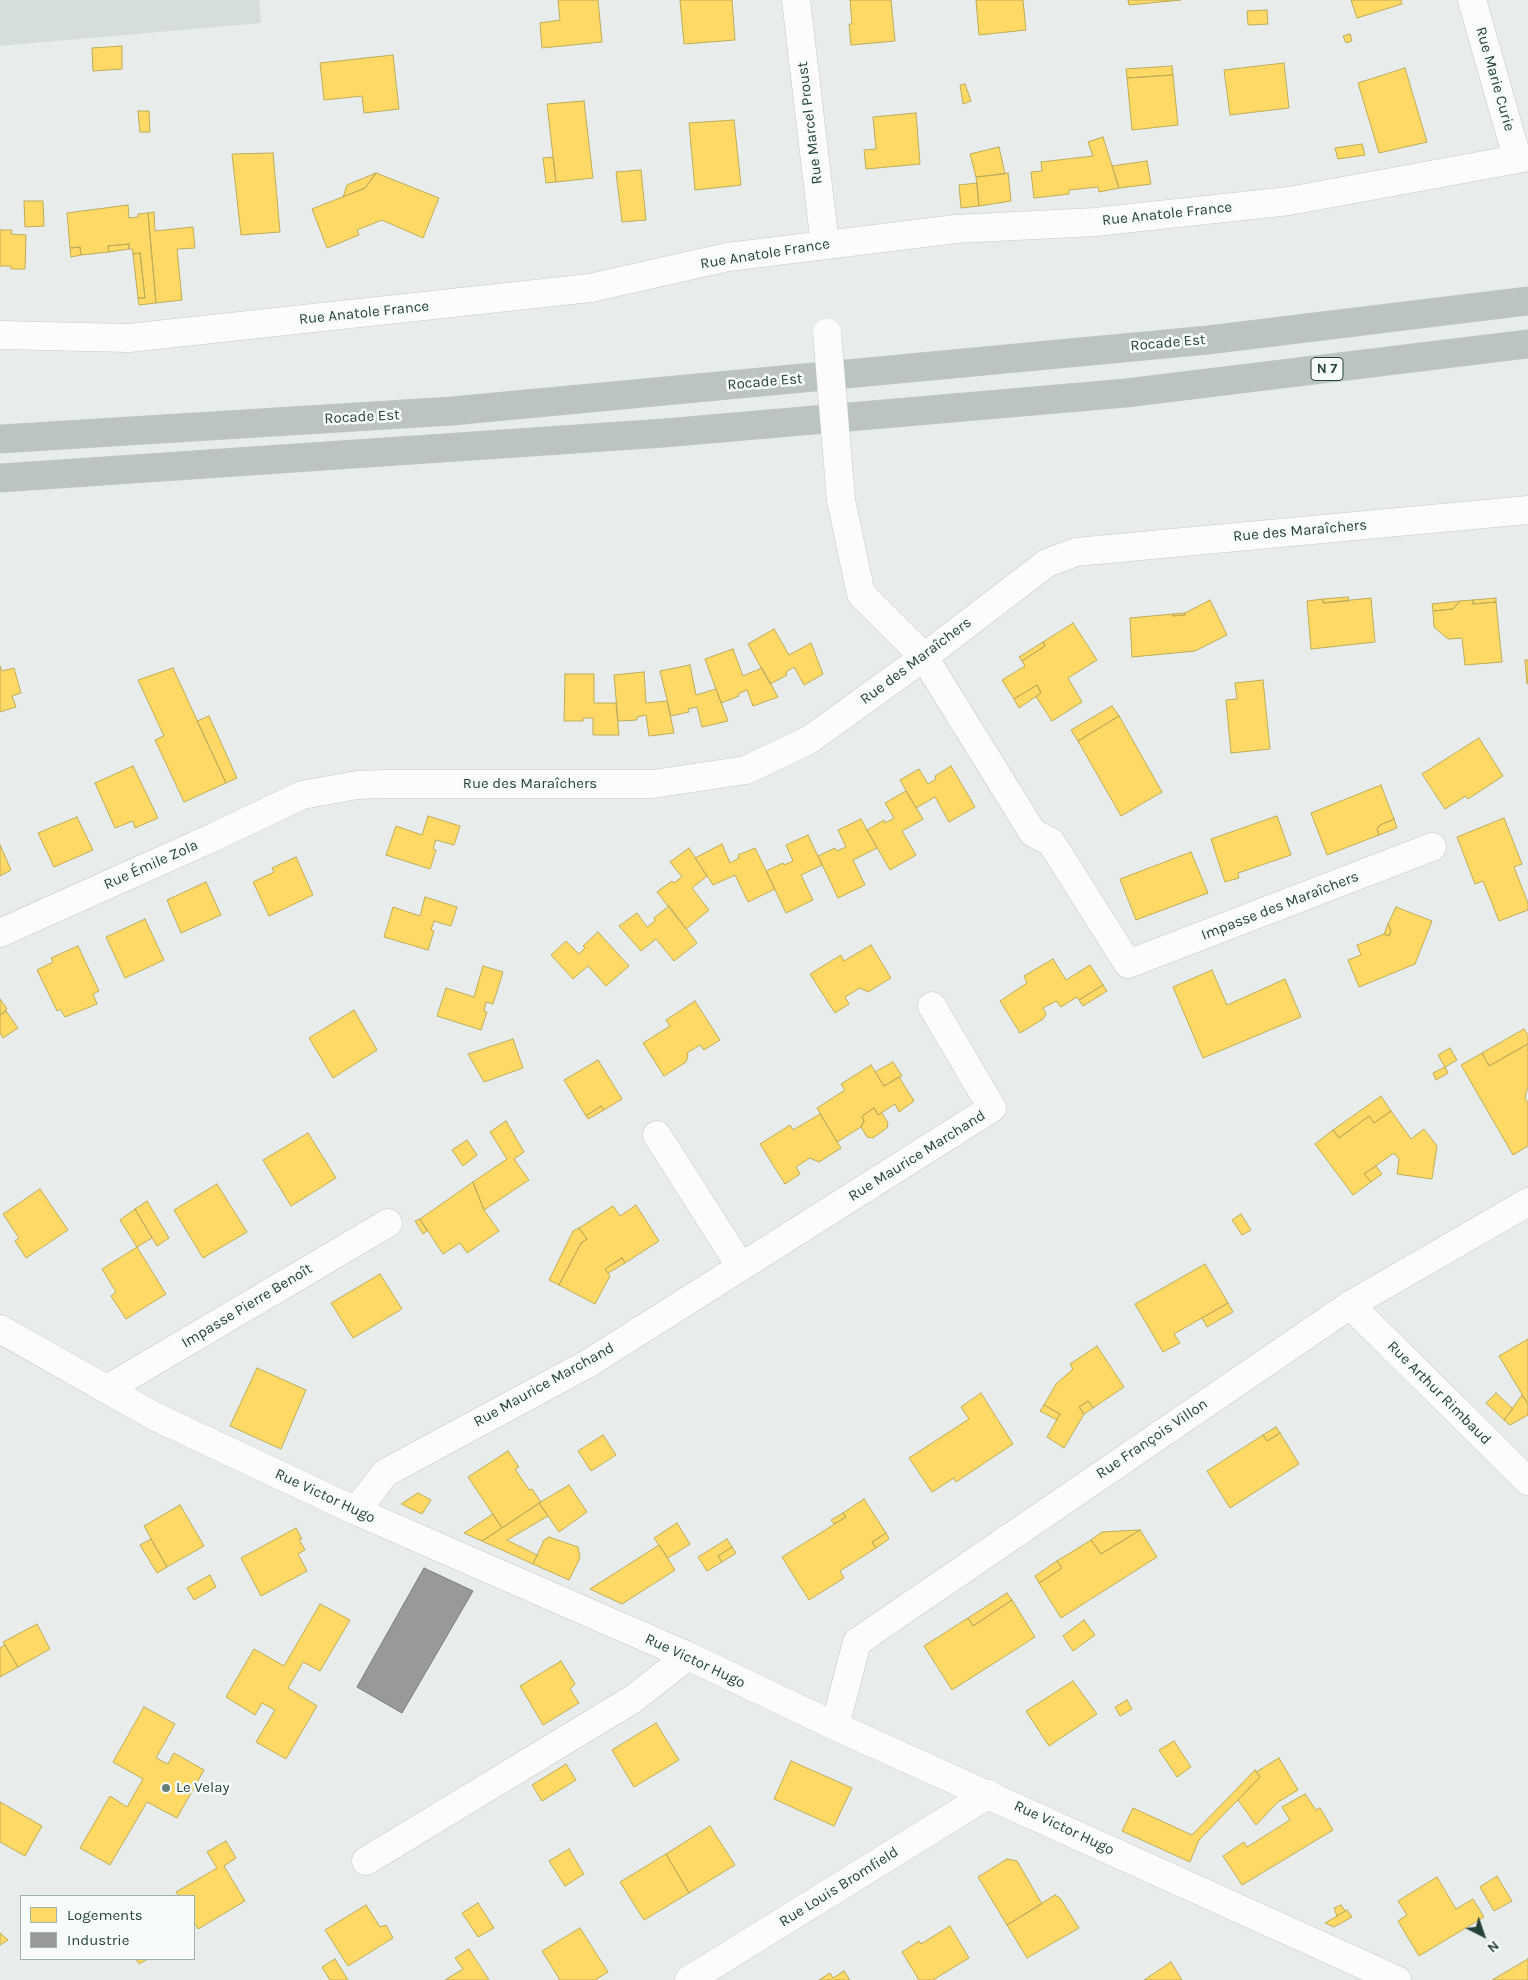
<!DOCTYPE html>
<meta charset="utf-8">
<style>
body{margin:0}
#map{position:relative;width:1528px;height:1980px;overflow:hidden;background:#e8edeb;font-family:Karla,sans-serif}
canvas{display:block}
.legend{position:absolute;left:20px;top:1895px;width:175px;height:65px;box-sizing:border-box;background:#f7fbf9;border:1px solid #a3b1ad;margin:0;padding:6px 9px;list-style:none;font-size:15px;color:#24423a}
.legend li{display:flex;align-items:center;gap:10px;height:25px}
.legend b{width:25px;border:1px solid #a3b1ad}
.north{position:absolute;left:1458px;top:1910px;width:50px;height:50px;-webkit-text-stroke:4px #f7fbf9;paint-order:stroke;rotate:139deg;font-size:14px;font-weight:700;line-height:20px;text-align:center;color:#24423a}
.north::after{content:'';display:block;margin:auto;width:18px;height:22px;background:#24423a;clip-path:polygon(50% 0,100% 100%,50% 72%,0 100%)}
</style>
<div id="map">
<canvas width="1528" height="1980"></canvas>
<ul class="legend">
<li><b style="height:14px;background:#ffd966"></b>Logements</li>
<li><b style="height:14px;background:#999"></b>Industrie</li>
</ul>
<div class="north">N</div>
</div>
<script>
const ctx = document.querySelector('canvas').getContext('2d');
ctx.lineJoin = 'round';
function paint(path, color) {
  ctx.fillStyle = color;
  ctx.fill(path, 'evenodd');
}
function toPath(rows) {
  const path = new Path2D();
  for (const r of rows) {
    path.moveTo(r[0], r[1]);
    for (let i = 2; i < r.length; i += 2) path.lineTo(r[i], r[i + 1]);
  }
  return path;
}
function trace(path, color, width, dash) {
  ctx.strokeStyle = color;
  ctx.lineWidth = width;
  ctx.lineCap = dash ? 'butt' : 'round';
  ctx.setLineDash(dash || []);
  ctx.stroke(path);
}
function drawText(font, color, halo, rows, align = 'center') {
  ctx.font = font + ' Karla,sans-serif';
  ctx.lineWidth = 5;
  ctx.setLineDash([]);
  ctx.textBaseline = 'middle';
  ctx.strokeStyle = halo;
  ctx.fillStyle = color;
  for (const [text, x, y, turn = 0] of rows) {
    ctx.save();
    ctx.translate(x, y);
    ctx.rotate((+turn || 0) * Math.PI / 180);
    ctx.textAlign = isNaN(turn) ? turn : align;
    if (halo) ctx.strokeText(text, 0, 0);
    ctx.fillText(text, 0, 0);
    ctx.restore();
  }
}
paint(toPath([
 [0,0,259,0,261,23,0,46]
]), '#d6dedb');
const homes = toPath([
 [558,0,598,0,602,42,542,48,540,23,560,20,558,0],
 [680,0,732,0,735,40,684,44,680,0],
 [850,0,891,0,895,41,851,45,849,24,852,24,850,0],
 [976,0,1023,0,1026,30,979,35,976,0],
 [1128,0,1181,0,1129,5,1128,0],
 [1351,0,1401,0,1402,4,1357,18,1351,0],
 [1267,10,1268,24,1248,25,1247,11,1267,10],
 [1350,34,1352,41,1346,43,1343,36,1350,34],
 [122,46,122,69,93,71,92,48,122,46],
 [393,55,399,109,364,113,362,96,324,100,320,63,393,55],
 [1284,63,1289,108,1230,115,1224,70,1284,63],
 [1172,66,1173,75,1127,78,1126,69,1172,66],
 [1405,68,1427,142,1379,153,1358,83,1405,68],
 [1173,75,1178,125,1132,130,1127,78,1173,75],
 [965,84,971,101,963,104,960,85,965,84],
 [584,101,593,178,556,182,547,104,584,101],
 [138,111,149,111,150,132,140,132,138,111],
 [916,113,920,164,866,169,864,150,876,149,873,117,916,113],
 [734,120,741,185,695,190,689,123,734,120],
 [1103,137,1119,188,1099,192,1098,187,1069,190,1069,194,1034,198,1031,172,1042,171,1041,162,1093,156,1088,142,1103,137],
 [1362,144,1365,155,1338,159,1335,148,1362,144],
 [999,147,1005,174,976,177,970,154,999,147],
 [273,153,280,232,241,235,232,154,273,153],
 [553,157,556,182,546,183,543,158,553,157],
 [1147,161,1151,184,1119,188,1112,166,1147,161],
 [641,170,646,220,622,222,616,172,641,170],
 [376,173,365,188,343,197,347,185,376,173],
 [376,173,439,198,423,238,382,220,357,230,359,235,327,248,312,209,365,188,376,173],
 [1008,173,1011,201,979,206,976,177,1008,173],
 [977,183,979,206,961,208,959,185,977,183],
 [24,201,43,201,44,226,25,227,24,201],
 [128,205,129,218,138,217,138,214,148,213,156,303,139,305,138,298,145,298,140,253,133,254,132,249,129,249,129,244,108,246,109,252,81,255,80,247,70,248,67,213,128,205],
 [154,212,155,231,193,227,195,248,177,249,182,300,156,303,148,213,154,212],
 [0,230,12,230,11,234,26,235,25,269,11,269,11,266,0,266,0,230],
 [129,244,129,249,109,252,108,246,129,244],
 [80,247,81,255,71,257,70,248,80,247],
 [140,253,145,298,138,298,133,254,140,253],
 [1348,597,1349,601,1323,603,1323,599,1348,597],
 [1371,598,1375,642,1311,649,1307,601,1323,599,1323,603,1371,598],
 [1496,598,1496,602,1473,604,1473,600,1496,598],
 [1210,600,1227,635,1195,651,1132,657,1130,618,1173,614,1173,616,1185,615,1185,613,1210,600],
 [1473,600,1473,604,1496,602,1502,662,1465,665,1462,638,1448,639,1434,627,1433,611,1453,609,1460,601,1473,600],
 [1460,601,1453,609,1433,611,1432,604,1460,601],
 [1185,613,1185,615,1173,616,1173,614,1185,613],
 [1073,623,1097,660,1068,678,1082,702,1052,721,1036,697,1041,693,1037,685,1014,699,1002,680,1025,666,1022,661,1045,646,1043,642,1073,623],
 [774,629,789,655,811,643,823,674,804,685,794,667,786,672,787,675,770,684,748,644,774,629],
 [1043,642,1045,646,1022,661,1019,657,1043,642],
 [733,649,743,676,762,668,778,697,753,706,747,690,738,694,739,696,721,703,705,659,733,649],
 [1525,660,1528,660,1528,684,1527,684,1525,660],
 [690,665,696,695,716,689,728,721,702,727,697,707,688,709,689,712,671,716,660,671,690,665],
 [0,666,2,671,14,668,21,693,12,696,16,707,0,712,0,666],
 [173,668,226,783,184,802,155,740,164,736,138,680,173,668],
 [644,672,646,703,667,701,674,733,649,736,646,715,637,717,637,720,618,721,614,675,644,672],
 [565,674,594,674,594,703,616,703,619,735,593,735,593,718,583,718,583,721,564,721,565,674],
 [1263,680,1270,749,1231,753,1226,700,1237,699,1235,683,1263,680],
 [1037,685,1041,693,1019,708,1014,699,1037,685],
 [1112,706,1119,716,1078,741,1071,730,1112,706],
 [209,716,237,778,226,783,197,721,209,716],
 [1119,716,1162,792,1121,816,1078,741,1119,716],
 [1479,738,1503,776,1468,799,1466,796,1445,809,1422,774,1479,738],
 [133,766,158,818,135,828,133,821,115,828,95,783,133,766],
 [951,766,975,807,949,822,935,797,916,808,900,780,919,769,928,784,936,779,935,776,951,766],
 [1381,785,1394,819,1380,825,1377,829,1379,835,1327,855,1311,813,1381,785],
 [906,791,923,819,902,831,916,855,890,870,867,830,884,820,885,823,894,818,885,803,906,791],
 [428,816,460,826,454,845,436,840,433,849,436,850,430,869,386,855,396,826,422,835,428,816],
 [1277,816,1291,855,1238,873,1239,878,1225,882,1211,839,1277,816],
 [77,817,93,850,54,867,38,833,77,817],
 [1504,818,1522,864,1514,867,1528,903,1528,910,1499,921,1483,881,1475,884,1457,837,1504,818],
 [861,819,877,848,853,860,865,885,838,898,818,856,835,848,837,851,846,847,838,830,861,819],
 [1394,819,1397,828,1379,835,1377,829,1380,825,1394,819],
 [808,835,822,865,801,875,813,900,786,913,766,871,783,863,784,865,793,861,786,845,808,835],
 [722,844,730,863,739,858,738,855,755,848,775,889,748,902,735,875,713,885,695,858,722,844],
 [0,845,11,870,0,876,0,845],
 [689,848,707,876,692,888,709,910,686,929,657,892,672,881,674,883,682,877,670,862,689,848],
 [1191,852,1208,893,1136,920,1120,879,1191,852],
 [296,857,313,895,269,916,253,882,274,872,272,868,296,857],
 [206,882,221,915,181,933,167,900,206,882],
 [425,897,457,907,451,926,434,921,431,930,434,931,428,950,384,937,393,907,420,916,425,897],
 [669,906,697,943,674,961,656,939,641,951,619,926,637,913,647,927,655,921,654,918,669,906],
 [1396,907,1432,921,1415,964,1359,987,1348,960,1361,955,1357,945,1384,934,1389,936,1391,931,1388,924,1396,907],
 [145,919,164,960,125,978,106,937,145,919],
 [1388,924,1391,931,1389,936,1384,934,1388,924],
 [598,932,629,966,606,986,588,966,573,979,551,955,566,941,579,954,585,948,583,946,598,932],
 [871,945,891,978,868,992,860,988,845,997,849,1004,835,1013,810,974,841,955,844,961,871,945],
 [78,946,99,991,93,994,97,1004,65,1017,60,1009,57,1011,37,970,53,962,51,958,78,946],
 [1053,959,1066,980,1090,965,1103,985,1079,1000,1077,997,1061,1007,1056,1001,1043,1008,1046,1014,1043,1019,1020,1033,1000,1001,1027,983,1024,976,1053,959],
 [483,966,503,972,493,1004,486,1002,484,1011,487,1012,481,1030,437,1016,446,988,474,997,483,966],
 [1212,970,1227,1005,1285,979,1301,1017,1203,1058,1173,987,1212,970],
 [1103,985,1107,991,1083,1006,1079,1000,1103,985],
 [0,999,7,1009,0,1015,0,999],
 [695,1001,720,1040,704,1050,700,1045,687,1053,688,1056,686,1062,664,1076,643,1043,670,1026,666,1020,695,1001],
 [354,1010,377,1050,333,1078,309,1038,354,1010],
 [6,1011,18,1028,3,1038,0,1033,0,1015,6,1011],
 [1524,1029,1528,1035,1528,1044,1489,1066,1482,1053,1524,1029],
 [513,1039,523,1068,484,1082,468,1054,513,1039],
 [1528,1044,1528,1086,1525,1098,1528,1103,1528,1146,1513,1155,1461,1065,1482,1053,1489,1066,1528,1044],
 [1450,1048,1457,1060,1445,1067,1438,1055,1450,1048],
 [598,1060,622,1099,604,1110,601,1106,586,1116,564,1080,598,1060],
 [893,1062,902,1076,884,1086,875,1072,893,1062],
 [871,1065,884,1086,899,1077,914,1101,899,1112,895,1104,878,1115,874,1108,862,1116,864,1121,861,1127,837,1142,817,1108,845,1090,841,1084,871,1065],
 [1445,1067,1448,1073,1436,1080,1433,1073,1445,1067],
 [1381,1096,1391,1111,1374,1123,1369,1116,1339,1138,1333,1130,1381,1096],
 [601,1106,604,1110,588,1119,586,1116,601,1106],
 [874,1108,878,1115,882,1113,888,1123,887,1128,873,1138,867,1137,861,1127,864,1121,862,1116,874,1108],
 [1391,1111,1411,1139,1424,1129,1437,1146,1432,1179,1397,1174,1399,1159,1394,1153,1364,1174,1371,1182,1353,1195,1315,1144,1333,1130,1339,1138,1369,1116,1374,1123,1391,1111],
 [820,1114,841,1148,819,1162,810,1158,796,1167,800,1174,785,1184,760,1144,790,1125,793,1130,820,1114],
 [506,1121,524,1152,514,1159,529,1180,484,1210,473,1182,507,1159,490,1132,506,1121],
 [308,1133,336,1178,291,1206,263,1160,308,1133],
 [467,1140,477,1155,463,1166,452,1150,467,1140],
 [1376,1166,1382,1174,1371,1182,1364,1174,1376,1166],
 [473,1182,484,1210,499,1231,467,1253,460,1243,443,1254,420,1219,473,1182],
 [217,1184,247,1232,203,1258,174,1210,217,1184],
 [40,1189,68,1230,26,1258,15,1241,19,1238,3,1214,40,1189],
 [147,1201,169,1238,157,1246,135,1209,147,1201],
 [636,1205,659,1241,625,1263,622,1258,605,1269,610,1276,595,1304,559,1285,581,1243,587,1239,579,1228,613,1206,620,1216,636,1205],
 [135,1209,152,1238,137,1247,120,1220,135,1209],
 [1241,1214,1251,1230,1242,1235,1232,1220,1241,1214],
 [420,1219,427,1231,423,1234,415,1221,420,1219],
 [579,1228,587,1239,581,1243,559,1285,549,1280,573,1231,579,1228],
 [137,1247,166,1294,126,1319,111,1296,116,1292,102,1269,137,1247],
 [622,1258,625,1263,608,1273,605,1269,622,1258],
 [1205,1264,1228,1303,1174,1334,1180,1343,1163,1352,1135,1304,1205,1264],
 [380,1274,402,1309,353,1338,331,1303,380,1274],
 [1228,1303,1233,1312,1207,1327,1202,1318,1228,1303],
 [1528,1339,1528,1404,1499,1356,1528,1339],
 [1097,1346,1124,1387,1093,1408,1088,1401,1079,1407,1084,1414,1064,1448,1047,1437,1060,1414,1044,1405,1056,1384,1073,1369,1070,1364,1097,1346],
 [257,1368,306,1390,281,1449,230,1426,257,1368],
 [981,1393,1013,1444,956,1482,954,1478,932,1492,909,1458,969,1419,961,1407,981,1393],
 [1496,1393,1513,1409,1504,1420,1486,1403,1496,1393],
 [1522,1395,1528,1404,1528,1415,1510,1425,1504,1420,1522,1395],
 [1088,1401,1093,1408,1084,1414,1079,1407,1088,1401],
 [1044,1405,1060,1414,1057,1420,1040,1411,1044,1405],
 [1276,1427,1280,1433,1267,1441,1263,1435,1276,1427],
 [1280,1433,1299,1464,1230,1508,1207,1471,1263,1435,1267,1441,1280,1433],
 [603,1435,616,1455,591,1471,578,1451,603,1435],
 [508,1451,519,1467,515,1469,529,1490,532,1489,541,1502,502,1528,468,1477,508,1451],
 [569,1485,587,1512,559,1532,539,1503,569,1485],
 [418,1493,431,1500,422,1514,401,1504,418,1493],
 [864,1499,886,1533,872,1542,876,1548,840,1571,844,1578,809,1600,782,1557,846,1517,843,1513,864,1499],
 [539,1503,548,1516,507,1540,537,1555,533,1564,482,1541,539,1503],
 [180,1505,204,1546,167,1567,144,1526,180,1505],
 [843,1513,846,1517,834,1524,831,1520,843,1513],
 [493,1514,502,1528,482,1541,464,1533,493,1514],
 [677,1523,690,1544,668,1558,654,1538,677,1523],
 [296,1528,302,1539,299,1539,305,1550,298,1554,307,1571,261,1596,241,1558,296,1528],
 [1140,1530,1101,1554,1091,1540,1102,1532,1140,1530],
 [1140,1530,1157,1557,1061,1618,1039,1583,1062,1568,1057,1561,1091,1540,1101,1554,1140,1530],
 [886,1533,889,1539,876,1548,872,1542,886,1533],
 [549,1537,578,1547,580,1558,569,1580,533,1564,544,1540,549,1537],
 [151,1539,167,1567,157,1573,140,1545,151,1539],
 [727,1539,732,1547,718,1556,722,1562,707,1571,698,1557,727,1539],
 [659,1545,675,1570,622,1604,590,1589,659,1545],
 [732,1547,736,1553,722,1562,718,1556,732,1547],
 [1057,1561,1062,1568,1039,1583,1035,1576,1057,1561],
 [210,1575,216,1587,194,1600,187,1588,210,1575],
 [1007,1593,1012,1600,973,1626,968,1618,1007,1593],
 [1012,1600,1035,1637,952,1690,924,1646,968,1618,973,1626,1012,1600],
 [320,1604,350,1620,320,1671,303,1662,288,1688,317,1706,286,1759,256,1742,275,1710,262,1703,255,1715,226,1697,254,1649,284,1666,320,1604],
 [1084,1620,1095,1635,1073,1651,1063,1636,1084,1620],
 [37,1624,50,1649,18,1667,3,1642,37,1624],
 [5,1645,18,1667,0,1677,0,1648,5,1645],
 [561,1661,575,1684,570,1689,579,1703,543,1725,520,1686,561,1661],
 [1073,1681,1097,1714,1049,1746,1026,1711,1073,1681],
 [1127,1700,1132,1709,1120,1716,1115,1707,1127,1700],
 [144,1707,175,1724,156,1758,168,1764,174,1753,204,1770,177,1818,147,1802,110,1865,80,1848,110,1796,127,1807,143,1779,113,1762,144,1707],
 [656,1723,679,1760,634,1787,612,1750,656,1723],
 [1174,1741,1191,1767,1177,1777,1159,1750,1174,1741],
 [1279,1758,1298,1790,1278,1802,1256,1825,1238,1800,1260,1777,1256,1772,1279,1758],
 [791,1761,852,1788,834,1826,774,1799,791,1761],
 [566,1764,576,1780,542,1801,532,1785,566,1764],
 [1255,1770,1260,1777,1199,1840,1190,1862,1122,1831,1133,1808,1192,1835,1255,1770],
 [1305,1794,1316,1810,1320,1808,1333,1830,1242,1885,1223,1856,1244,1842,1247,1847,1290,1820,1282,1807,1305,1794],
 [0,1802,42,1826,25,1856,0,1842,0,1802],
 [710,1826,735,1865,689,1893,666,1854,710,1826],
 [226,1841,236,1858,224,1866,245,1901,198,1929,194,1922,194,1896,179,1896,176,1892,217,1868,207,1852,226,1841],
 [569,1849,584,1874,565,1886,549,1861,569,1849],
 [666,1854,689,1893,644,1920,620,1882,666,1854],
 [1007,1859,1017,1861,1042,1904,1007,1925,978,1877,1007,1859],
 [1497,1876,1512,1901,1494,1911,1480,1887,1497,1876],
 [1437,1877,1456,1909,1473,1899,1484,1917,1419,1956,1398,1921,1407,1915,1398,1901,1437,1877],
 [1055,1895,1060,1898,1079,1928,1027,1958,1007,1925,1055,1895],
 [478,1903,494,1928,478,1937,462,1913,478,1903],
 [366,1905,380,1927,386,1925,393,1938,348,1966,325,1930,366,1905],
 [1341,1905,1345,1911,1337,1916,1334,1908,1341,1905],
 [1347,1910,1352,1917,1334,1927,1325,1923,1347,1910],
 [950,1926,969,1958,933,1980,919,1980,902,1952,919,1941,921,1944,950,1926],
 [580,1928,608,1972,595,1980,560,1980,542,1951,580,1928],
 [0,1933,8,1940,0,1945,0,1933],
 [469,1949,489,1980,445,1980,463,1969,455,1958,469,1949],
 [136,1959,148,1959,139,1964,136,1959],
 [335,1959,348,1980,330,1980,322,1967,335,1959],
 [1528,1959,1528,1980,1492,1980,1528,1959],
 [1171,1962,1182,1980,1144,1980,1171,1962],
 [844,1971,850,1980,819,1980,830,1973,833,1978,844,1971]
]);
paint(homes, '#ffd966');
trace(homes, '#bdac59', 1);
const industry = toPath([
 [424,1568,473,1591,402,1713,357,1687,424,1568]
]);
paint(industry, '#999');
trace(industry, '#767f7c', 1);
const minor = toPath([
 [796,0,825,245],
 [1472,0,1517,158],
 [0,335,129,338,590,288,728,257,956,229,1095,222,1289,201,1528,157],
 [841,500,861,594,924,657,1033,833,1051,842,1128,964,1432,847],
 [0,933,214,837,302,795,357,785,386,784,653,784,746,770,809,740,924,657,1047,563,1076,552,1528,510],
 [657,1135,741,1267],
 [1350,1305,1528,1481],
 [0,1329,154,1416,356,1511,688,1656,835,1726,1397,1980],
 [107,1389,388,1223],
 [356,1511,385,1473,589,1363,992,1108,932,1006],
 [835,1726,857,1642,1350,1305,1528,1202],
 [366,1861,633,1699,688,1656],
 [689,1980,989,1794]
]);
const highway = toPath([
 [0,439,452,411,1208,340,1528,301],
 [0,478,664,433,1126,393,1528,344]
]);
trace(minor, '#c5cac8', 29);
trace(highway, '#c3ccc9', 29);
trace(minor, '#fcfcfc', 28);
trace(highway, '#bcc4c2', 28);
const minorBridge = toPath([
 [827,333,841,500]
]);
trace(minorBridge, '#c5cac8', 29, []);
trace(minorBridge, '#fcfcfc', 28);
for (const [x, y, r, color] of [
 [166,1788,5,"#697e78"]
]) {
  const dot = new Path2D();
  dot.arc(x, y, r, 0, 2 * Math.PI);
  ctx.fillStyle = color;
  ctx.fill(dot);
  trace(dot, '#f7fbf9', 2);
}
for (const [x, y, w] of [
 [1327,369,32]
]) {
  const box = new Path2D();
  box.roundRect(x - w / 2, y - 11.5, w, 23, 4);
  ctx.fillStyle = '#f7fbf9';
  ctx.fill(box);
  trace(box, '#24423a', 1);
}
drawText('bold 14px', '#24423a', null, [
 ["N 7",1327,369]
]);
drawText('15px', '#24423a', '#f7fbf9', [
 ["Rue Marie Curie",1495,79,74],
 ["Rue Marcel Proust",810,123,-97],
 ["Rue Anatole France",1167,214,-6],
 ["Rue Anatole France",765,254,-9],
 ["Rue Anatole France",364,313,-6],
 ["Rocade Est",1168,343,-5],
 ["Rocade Est",765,382,-5],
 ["Rocade Est",362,417,-3],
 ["Rue des Maraîchers",1300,531,-5],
 ["Rue des Maraîchers",916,661,-37],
 ["Rue des Maraîchers",530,784],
 ["Rue Émile Zola",151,865,-24],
 ["Impasse des Maraîchers",1280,906,-21],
 ["Rue Maurice Marchand",917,1156,-32],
 ["Impasse Pierre Benoît",247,1306,-31],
 ["Rue Maurice Marchand",544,1385,-29],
 ["Rue Arthur Rimbaud",1439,1393,45],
 ["Rue François Villon",1152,1439,-34],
 ["Rue Victor Hugo",325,1496,25],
 ["Rue Victor Hugo",695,1661,25],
 ["Rue Victor Hugo",1064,1828,25],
 ["Rue Louis Bromfield",839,1887,-32]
]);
drawText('15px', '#24423a', '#f7fbf9', [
 ["Le Velay",176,1788]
], 'left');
</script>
